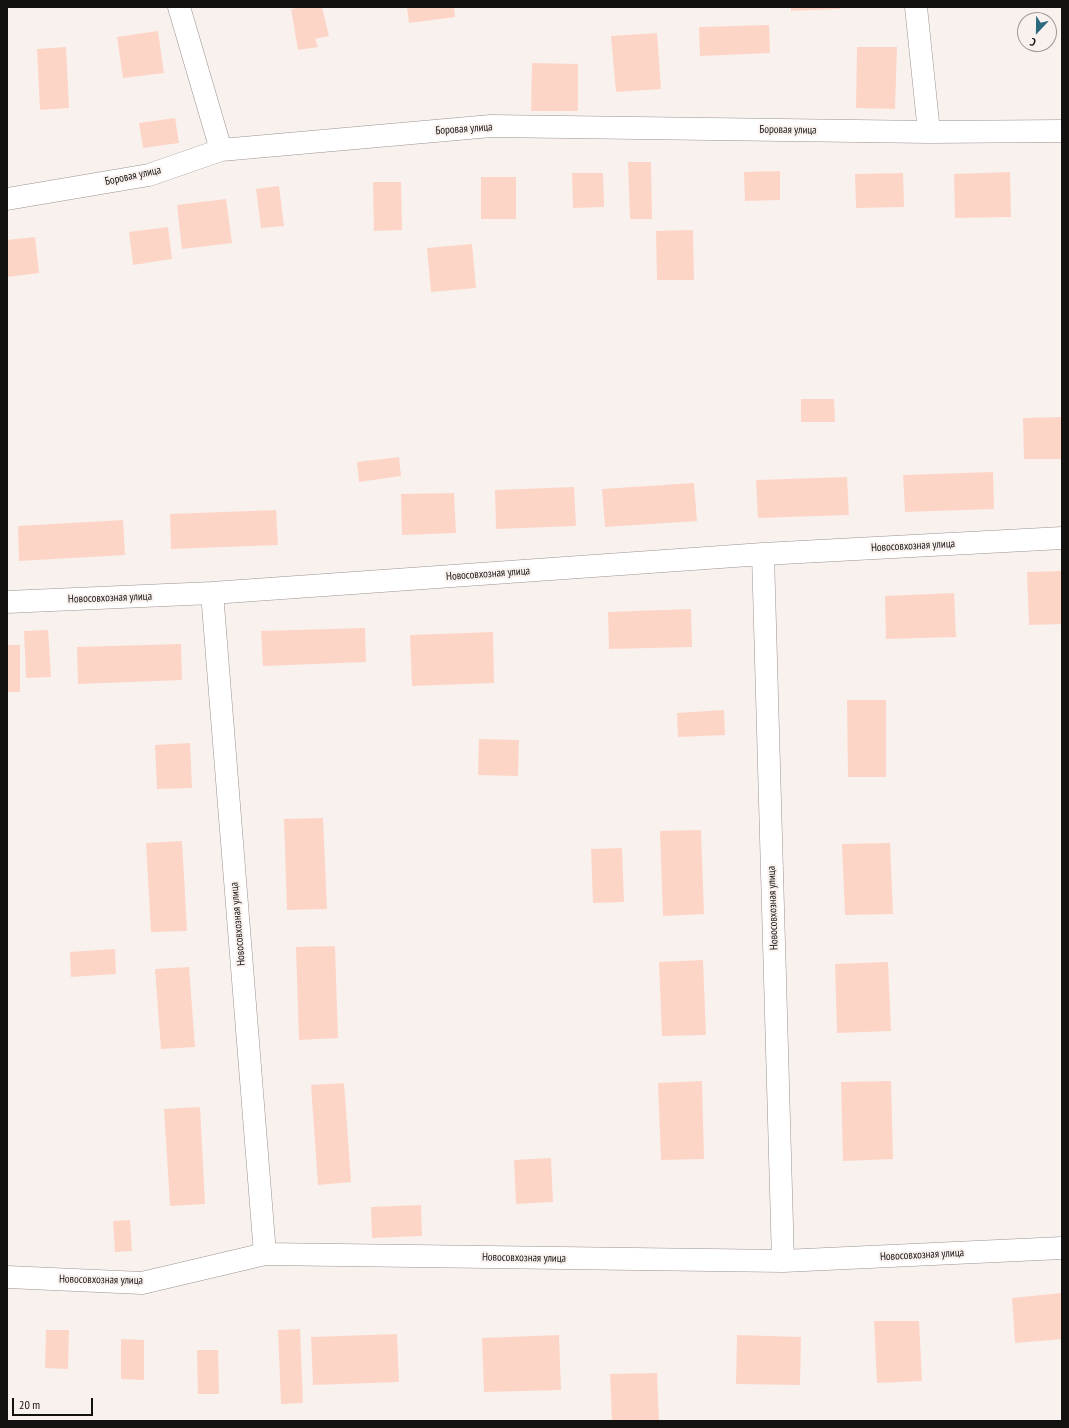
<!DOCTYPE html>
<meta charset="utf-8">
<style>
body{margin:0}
#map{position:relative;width:1069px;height:1428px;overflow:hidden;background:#f9f1ee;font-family:"PT Sans Narrow",sans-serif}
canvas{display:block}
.frame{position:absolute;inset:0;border:8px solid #141211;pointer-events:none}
.north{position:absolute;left:1017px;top:12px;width:40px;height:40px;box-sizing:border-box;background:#f9f1ee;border:1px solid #9d9896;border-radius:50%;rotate:202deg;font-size:11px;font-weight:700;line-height:16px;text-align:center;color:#141211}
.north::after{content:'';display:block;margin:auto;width:14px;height:18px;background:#2b697f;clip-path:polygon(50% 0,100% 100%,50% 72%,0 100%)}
.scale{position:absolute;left:12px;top:1398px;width:81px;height:18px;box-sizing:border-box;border:2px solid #141211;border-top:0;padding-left:5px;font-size:12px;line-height:14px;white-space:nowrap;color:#141211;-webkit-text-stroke:3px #f9f1ee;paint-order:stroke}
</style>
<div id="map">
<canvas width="1069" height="1428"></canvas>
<div class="frame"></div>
<div class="north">С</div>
<div class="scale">20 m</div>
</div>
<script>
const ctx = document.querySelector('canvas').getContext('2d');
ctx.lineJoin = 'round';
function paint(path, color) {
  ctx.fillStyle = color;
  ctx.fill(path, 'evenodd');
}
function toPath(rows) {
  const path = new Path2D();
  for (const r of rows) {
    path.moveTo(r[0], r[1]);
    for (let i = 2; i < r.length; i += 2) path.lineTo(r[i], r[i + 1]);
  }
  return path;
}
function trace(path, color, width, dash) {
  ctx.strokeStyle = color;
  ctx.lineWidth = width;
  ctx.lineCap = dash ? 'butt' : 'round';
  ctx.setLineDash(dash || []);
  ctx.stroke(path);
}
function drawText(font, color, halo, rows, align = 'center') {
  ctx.font = font + ' "PT Sans Narrow",sans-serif';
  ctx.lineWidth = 4;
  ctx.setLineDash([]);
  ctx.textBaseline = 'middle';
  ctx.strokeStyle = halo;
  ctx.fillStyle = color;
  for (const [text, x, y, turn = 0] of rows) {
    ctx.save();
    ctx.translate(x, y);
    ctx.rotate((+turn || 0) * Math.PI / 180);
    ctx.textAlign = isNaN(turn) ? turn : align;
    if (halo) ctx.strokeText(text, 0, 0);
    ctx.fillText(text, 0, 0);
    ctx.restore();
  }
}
paint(toPath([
 [306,7,322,7,329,36,315,39,318,47,298,50,291,9],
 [407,7,454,7,455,17,409,23],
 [791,7,840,7,840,9,791,11],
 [769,25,770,53,700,56,699,27],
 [158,31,164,73,123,78,117,37],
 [657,33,661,89,616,92,611,36],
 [66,47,69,108,40,110,37,49],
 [857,47,897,47,895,109,856,108],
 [532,63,578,64,578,111,531,111],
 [175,118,179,143,143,148,139,123],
 [628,162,651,162,652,219,630,219],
 [780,171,780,200,745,201,744,172],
 [1010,172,1011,217,955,218,954,174],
 [572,173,603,173,604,207,573,208],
 [903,173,904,207,856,208,855,174],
 [481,177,516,177,516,219,481,219],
 [373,182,401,182,402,230,374,231],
 [279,186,284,226,261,228,256,189],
 [226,199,232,243,182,249,177,205],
 [168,227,172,259,133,265,129,232],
 [693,230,694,280,657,280,656,231],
 [35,237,39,273,7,277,7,240],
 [472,244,476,288,431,292,427,248],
 [801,399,834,399,835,422,801,422],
 [1062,417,1062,459,1024,459,1023,418],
 [399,457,401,476,359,482,357,462],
 [993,472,994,509,905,512,903,475],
 [847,477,849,515,758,518,756,480],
 [694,483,697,521,605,527,602,489],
 [574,487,576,526,496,529,495,490],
 [454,493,456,533,402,535,401,494],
 [276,510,278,545,171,549,170,514],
 [123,520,125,555,19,561,18,526],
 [1062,571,1062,624,1029,625,1027,572],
 [954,593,956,637,886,639,885,596],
 [691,609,692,647,609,649,608,612],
 [365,628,366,662,263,666,261,631],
 [48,630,51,677,26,678,24,631],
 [493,632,494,683,412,686,410,635],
 [181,644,182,680,78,684,77,647],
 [7,645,20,645,20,692,7,692],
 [847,700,886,700,886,777,848,777],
 [724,710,725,735,678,737,677,713],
 [479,739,519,740,518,776,478,775],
 [190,743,192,788,157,789,155,745],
 [323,818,327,909,287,910,284,819],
 [701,830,704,914,663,916,660,831],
 [182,841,187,931,151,932,146,843],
 [890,843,893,914,845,915,842,844],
 [622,848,624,902,593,903,591,849],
 [335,946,338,1038,299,1040,296,947],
 [115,949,116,974,71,977,70,952],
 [703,960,706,1035,662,1036,659,962],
 [888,962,891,1031,837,1033,835,964],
 [189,967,195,1047,161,1049,155,969],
 [702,1081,704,1159,661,1160,658,1083],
 [891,1081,893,1159,843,1161,841,1082],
 [344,1083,351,1182,318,1185,311,1085],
 [200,1107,205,1204,170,1206,164,1109],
 [551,1158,553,1202,516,1204,514,1160],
 [421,1205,422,1236,372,1238,371,1207],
 [130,1220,132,1251,115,1252,113,1221],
 [1061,1293,1062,1339,1015,1343,1012,1298],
 [874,1321,919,1321,922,1381,877,1383],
 [300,1329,303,1403,281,1404,278,1330],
 [46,1330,69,1330,68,1369,45,1368],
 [397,1334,399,1382,313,1385,311,1337],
 [559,1335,561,1390,484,1392,482,1338],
 [737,1335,801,1337,800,1385,736,1384],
 [121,1339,144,1340,144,1380,121,1379],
 [197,1350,218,1350,219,1394,198,1394],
 [657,1373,659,1421,612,1421,610,1374]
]), '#fdd5c7');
const minor = toPath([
 [179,7,221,150],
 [916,7,929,132],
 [7,199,149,175,221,150,491,126,929,132,1062,131],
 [763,554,783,1261],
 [212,593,265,1254],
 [7,602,212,593,763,554,1062,538],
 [7,1277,142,1283,265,1254,783,1261,1062,1248]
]);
trace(minor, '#9b9390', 23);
trace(minor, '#fff', 22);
drawText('11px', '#141211', '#f9f1ee', [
 ["Боровая улица",464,129,-4],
 ["Боровая улица",788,130,1],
 ["Боровая улица",133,176,-12],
 ["Новосовхозная улица",913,546,-3],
 ["Новосовхозная улица",488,574,-4],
 ["Новосовхозная улица",110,598,-2],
 ["Новосовхозная улица",773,908,-92],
 ["Новосовхозная улица",238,924,-95],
 ["Новосовхозная улица",922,1255,-3],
 ["Новосовхозная улица",524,1258,1],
 ["Новосовхозная улица",101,1280,1]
]);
</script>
